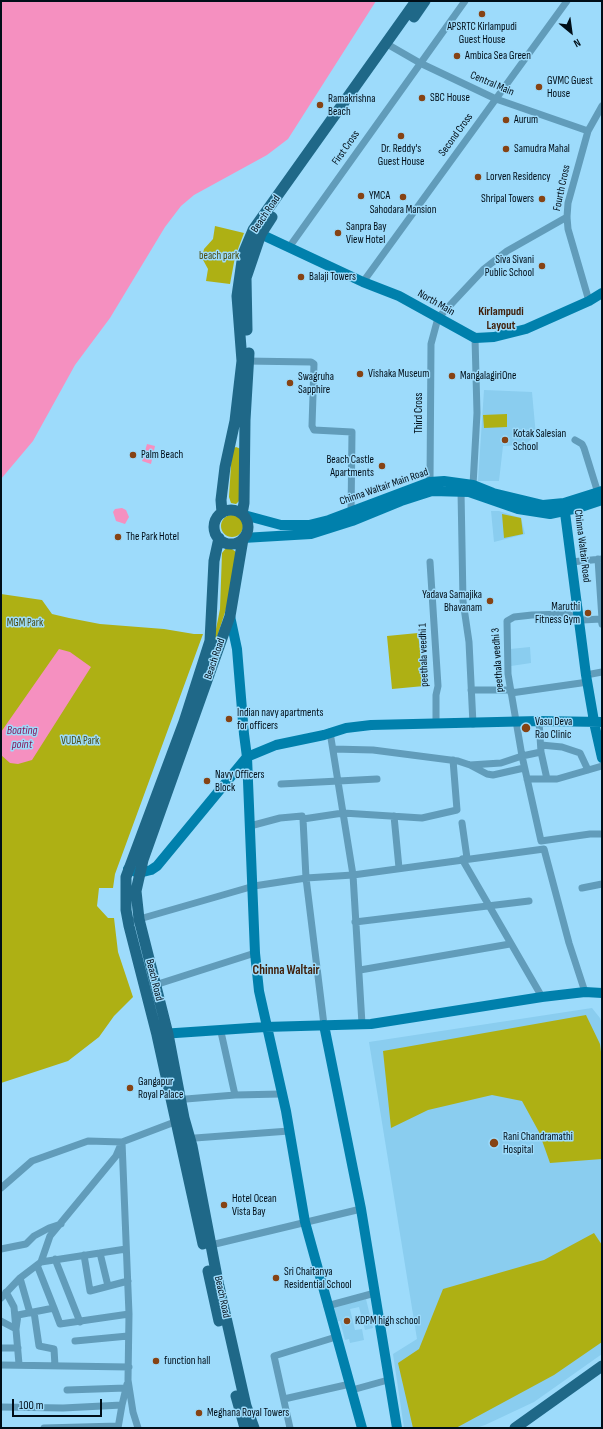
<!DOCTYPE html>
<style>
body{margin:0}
#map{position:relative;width:603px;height:1429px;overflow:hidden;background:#9ddbfb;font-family:"Sofia Sans Condensed",sans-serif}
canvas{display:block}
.frame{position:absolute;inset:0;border:2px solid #000e18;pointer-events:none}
.north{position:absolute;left:551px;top:12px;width:40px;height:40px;-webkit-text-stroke:3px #9ddbfb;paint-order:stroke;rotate:151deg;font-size:11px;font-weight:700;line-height:16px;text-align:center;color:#000e18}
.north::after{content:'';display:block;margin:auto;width:14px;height:18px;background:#000e18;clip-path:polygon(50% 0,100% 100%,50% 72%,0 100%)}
.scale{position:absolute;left:12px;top:1399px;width:90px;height:18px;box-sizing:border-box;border:2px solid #000e18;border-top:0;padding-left:5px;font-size:12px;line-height:14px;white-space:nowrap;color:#000e18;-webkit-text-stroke:3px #9ddbfb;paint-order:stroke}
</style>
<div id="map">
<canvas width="603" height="1429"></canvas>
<div class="frame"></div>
<div class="north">N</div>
<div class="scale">100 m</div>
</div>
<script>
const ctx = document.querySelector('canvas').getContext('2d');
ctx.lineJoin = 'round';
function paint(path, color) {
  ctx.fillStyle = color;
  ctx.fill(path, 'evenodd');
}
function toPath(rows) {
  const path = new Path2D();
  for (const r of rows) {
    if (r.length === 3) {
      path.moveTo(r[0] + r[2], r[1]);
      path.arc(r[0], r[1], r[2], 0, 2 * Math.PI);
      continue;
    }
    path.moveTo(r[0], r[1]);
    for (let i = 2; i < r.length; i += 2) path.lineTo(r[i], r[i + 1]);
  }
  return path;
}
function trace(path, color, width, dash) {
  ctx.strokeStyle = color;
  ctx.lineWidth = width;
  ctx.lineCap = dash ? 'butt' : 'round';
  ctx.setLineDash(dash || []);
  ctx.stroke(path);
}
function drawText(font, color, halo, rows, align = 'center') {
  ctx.font = font + ' "Sofia Sans Condensed",sans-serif';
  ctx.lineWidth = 3;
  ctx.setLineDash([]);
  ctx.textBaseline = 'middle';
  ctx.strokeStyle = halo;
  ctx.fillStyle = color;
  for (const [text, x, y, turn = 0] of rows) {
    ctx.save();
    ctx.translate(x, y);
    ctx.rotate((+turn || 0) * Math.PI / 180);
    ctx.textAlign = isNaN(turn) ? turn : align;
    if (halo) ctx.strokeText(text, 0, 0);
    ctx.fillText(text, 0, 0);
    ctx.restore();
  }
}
paint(toPath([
 [484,390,532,392,536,436,524,445,503,446,499,481,478,481],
 [491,511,499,511,521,518,525,534,494,542],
 [530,647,531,663,511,666,510,649],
 [592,1008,600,1018,602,1024,602,1354,534,1402,485,1425,476,1428,404,1428,393,1354,417,1339,369,1042],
 [366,1299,373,1328,365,1330,359,1307,350,1309,355,1330,362,1329,364,1340,350,1343,349,1339,345,1340,340,1321,333,1322,330,1308]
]), '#8acdef');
paint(toPath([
 [215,226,244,233,235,257,230,284,206,281,208,269,202,258,204,249,213,239],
 [507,414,507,427,484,428,483,415],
 [236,447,241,449,239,501,236,504,231,503,229,497,232,449],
 [502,514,521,518,523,534,504,538],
 [232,526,11],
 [226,548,232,549,236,552,227,606,200,690,214,639,220,609,222,553],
 [1,594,42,600,52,614,69,618,100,624,164,629,194,634,203,634,115,874,113,888,99,888,97,906,108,918,114,918,118,952,133,997,114,1016,99,1037,68,1061,1,1083],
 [418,633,424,686,392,689,387,636],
 [586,1015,600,1044,602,1060,602,1159,550,1163,539,1132,522,1101,492,1095,428,1110,391,1128,383,1051],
 [594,1233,602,1245,602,1342,554,1375,456,1428,413,1428,398,1363,419,1349,443,1289,544,1260]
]), '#aeb014');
paint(toPath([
 [1,1,376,1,288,139,267,155,194,195,181,206,165,227,110,318,75,365,33,441,1,479],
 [147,444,155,446,151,464,142,461],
 [122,508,126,510,129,517,125,524,116,521,113,512,115,509],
 [59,649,70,652,91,667,32,760,18,764,10,763,1,755,1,732]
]), '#f590c0');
trace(toPath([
 [387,44,420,63,496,99,588,131],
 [290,246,465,1],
 [363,282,567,1],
 [589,301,568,229,567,217,568,203,588,131,602,106],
 [245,361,311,362,314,364,312,426,314,430,352,432,351,515],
 [575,440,582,444,584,448,598,493],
 [430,482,431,344,438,318,484,269,507,251,567,217],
 [473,485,477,413,475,338],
 [461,491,463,601,469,642,473,724],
 [598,559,602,619],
 [430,562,438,686,436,695,436,724],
 [571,562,602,559],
 [586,675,602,672],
 [471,690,511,690],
 [511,693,588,682],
 [539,721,541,752,547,779],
 [330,732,353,875,362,1024],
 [541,745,562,747,580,753,588,770],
 [333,749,373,750,458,761,470,765,501,763,522,756,541,841,590,834,602,834],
 [541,752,522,756,508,674,507,621,514,617,532,615,567,614,582,620,601,619,602,624],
 [470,765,487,774,493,775,524,768],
 [527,779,557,779,602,766],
 [281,784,377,779],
 [394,816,399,868],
 [462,823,467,858],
 [250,826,280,818,302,816],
 [462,859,542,997],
 [582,888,602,884],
 [136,920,254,886,306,878,353,875,544,849,569,943,585,992],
 [355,922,529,901],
 [360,970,510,944],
 [155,985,255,953],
 [324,1025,306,878,303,819,343,813,422,818,457,810,453,760],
 [221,1032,235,1095],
 [186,1099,235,1095,281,1094],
 [195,1138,289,1131],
 [1,1188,32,1161,88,1141,122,1142,116,1156,50,1236,41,1262,126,1249],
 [211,1245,361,1209],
 [1,1249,26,1244,34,1236,49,1228,61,1224],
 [100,1253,108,1286],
 [84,1255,90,1291,128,1281],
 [55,1259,80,1322],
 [37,1265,54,1308],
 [20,1278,30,1313],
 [6,1292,14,1307,19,1364],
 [1,1298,20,1278,41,1262],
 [327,1306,375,1293],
 [34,1312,39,1346,54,1349,55,1366],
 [1,1321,16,1329,18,1315,54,1308,60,1324,129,1314],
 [75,1341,128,1336],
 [1,1348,18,1348],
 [1,1365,129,1367],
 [67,1390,126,1388],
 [352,1390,388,1380],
 [284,1399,350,1384],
 [1,1407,63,1408,122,1405,127,1384],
 [44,1428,118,1426],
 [118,1428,122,1405],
 [138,1428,133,1412,128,1380,129,1314,122,1142,180,1120],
 [290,1428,274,1356,336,1337]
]), '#619cba', 7);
trace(toPath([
 [254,231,363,282,399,296,475,338,494,337,526,329,589,301,602,293],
 [564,505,586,675,595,727,602,758],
 [244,515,281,525,309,525,329,520,430,482,444,481,473,485,493,493,543,505,564,503,602,491],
 [243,538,311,534,352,521,401,501,432,491,469,492,518,509,550,514,578,508,602,500],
 [230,616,237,649,244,734,247,757,255,953,259,991,286,1111,305,1222,362,1428],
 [128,869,139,873,151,870,157,866,247,757,276,745,324,735,346,728,371,725,539,721,602,722],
 [324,1025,361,1209,397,1428],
 [161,1034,265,1027,371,1024,542,997,585,992,602,993]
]), '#0080ac', 10);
trace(toPath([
 [414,17,425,1],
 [247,330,246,278,261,234,272,217],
 [231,527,17],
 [222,513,221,500,225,467,235,421,242,361,237,296,243,254,253,230,416,1],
 [242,514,244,503,245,420,249,353],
 [243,539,230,616,143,860,136,891,139,919,168,1034,184,1118,192,1146,218,1282,246,1406,254,1428],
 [203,1244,157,1035,129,926,126,910,126,877,184,722,210,641,214,561,219,538],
 [208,1271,219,1321],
 [236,1396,245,1428],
 [515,1428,602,1366]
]), '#1f6888', 11);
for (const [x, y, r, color] of [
 [482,14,4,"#864314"],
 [457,56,4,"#864314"],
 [539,87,4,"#864314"],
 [422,98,4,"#864314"],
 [320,105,4,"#864314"],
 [506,120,4,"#864314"],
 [401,136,4,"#864314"],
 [506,149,4,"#864314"],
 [478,177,4,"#864314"],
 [361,196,4,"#864314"],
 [403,197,4,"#864314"],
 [542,199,4,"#864314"],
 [338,233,4,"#864314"],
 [542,266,4,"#864314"],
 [301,277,4,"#864314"],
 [360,374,4,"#864314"],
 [452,376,4,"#864314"],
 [290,383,4,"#864314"],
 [505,440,4,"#864314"],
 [133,455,4,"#864314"],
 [382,466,4,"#864314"],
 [118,537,4,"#864314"],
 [490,601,4,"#864314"],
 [588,613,4,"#864314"],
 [229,719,4,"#864314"],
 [526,728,5,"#864314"],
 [207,781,4,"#864314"],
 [130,1088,4,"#864314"],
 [494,1143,5,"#864314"],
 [224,1205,4,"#864314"],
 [276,1278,4,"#864314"],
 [347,1321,4,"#864314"],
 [156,1361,4,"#864314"],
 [199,1413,4,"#864314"]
]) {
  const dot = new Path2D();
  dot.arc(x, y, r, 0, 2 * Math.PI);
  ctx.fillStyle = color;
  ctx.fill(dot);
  trace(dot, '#9ddbfb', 1.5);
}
drawText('11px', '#000e18', '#9ddbfb', [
 ["APSRTC Kirlampudi",482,27,"center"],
 ["Guest House",482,40,"center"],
 ["Ambica Sea Green",465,56],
 ["GVMC Guest",547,81],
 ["House",547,94],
 ["SBC House",430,98],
 ["Ramakrishna",328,99],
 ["Beach",328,112],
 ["Aurum",514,120],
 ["Dr. Reddy's",401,149,"center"],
 ["Guest House",401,162,"center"],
 ["Samudra Mahal",514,149],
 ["Lorven Residency",486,177],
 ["YMCA",369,196],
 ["Shripal Towers",534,199,"right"],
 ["Sahodara Mansion",403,210,"center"],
 ["Sanpra Bay",346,227],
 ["View Hotel",346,240],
 ["Siva Sivani",534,260,"right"],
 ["Public School",534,273,"right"],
 ["Balaji Towers",309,277],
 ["Vishaka Museum",368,374],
 ["MangalagiriOne",460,376],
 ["Swagruha",298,377],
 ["Sapphire",298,390],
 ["Kotak Salesian",513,434],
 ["School",513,447],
 ["Palm Beach",141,455],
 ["Beach Castle",374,460,"right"],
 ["Apartments",374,473,"right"],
 ["The Park Hotel",126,537],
 ["Yadava Samajika",482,595,"right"],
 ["Bhavanam",482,608,"right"],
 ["Maruthi",580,607,"right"],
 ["Fitness Gym",580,620,"right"],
 ["Indian navy apartments",237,713],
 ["for officers",237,726],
 ["Vasu Deva",535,722],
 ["Rao Clinic",535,735],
 ["Navy Officers",215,775],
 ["Block",215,788],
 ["Gangapur",138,1082],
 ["Royal Palace",138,1095],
 ["Rani Chandramathi",503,1137],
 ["Hospital",503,1150],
 ["Hotel Ocean",232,1199],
 ["Vista Bay",232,1212],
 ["Sri Chaitanya",284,1272],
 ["Residential School",284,1285],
 ["KDPM high school",355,1321],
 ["function hall",164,1361],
 ["Meghana Royal Towers",207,1413]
], 'left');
drawText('11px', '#000e18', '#9ddbfb', [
 ["Central Main",492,84,23],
 ["Second Cross",456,135,-54],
 ["First Cross",346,148,-55],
 ["Fourth Cross",562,188,-78],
 ["Beach Road",266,214,-56],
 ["North Main",436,303,30],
 ["Third Cross",419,413,-90],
 ["Chinna Waltair Main Road",384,487,-19],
 ["Chinna Waltair Road",582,546,83],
 ["peethala veedhi 1",424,655,-92],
 ["Beach Road",215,659,-71],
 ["peethala veedhi 3",498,660,-94],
 ["Beach Road",154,980,76],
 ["Beach Road",222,1297,78]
]);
drawText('11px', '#4b4d11', '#9ddbfb', [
 ["beach park",219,256],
 ["MGM Park",25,623],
 ["VUDA Park",80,741]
]);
drawText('bold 12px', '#41200b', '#9ddbfb', [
 ["Kirlampudi",501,312],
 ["Layout",501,326]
]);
drawText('italic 12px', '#881759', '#9ddbfb', [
 ["Boating",22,731],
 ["point",22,745]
]);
drawText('bold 13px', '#41200b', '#9ddbfb', [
 ["Chinna Waltair",286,971]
]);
</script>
